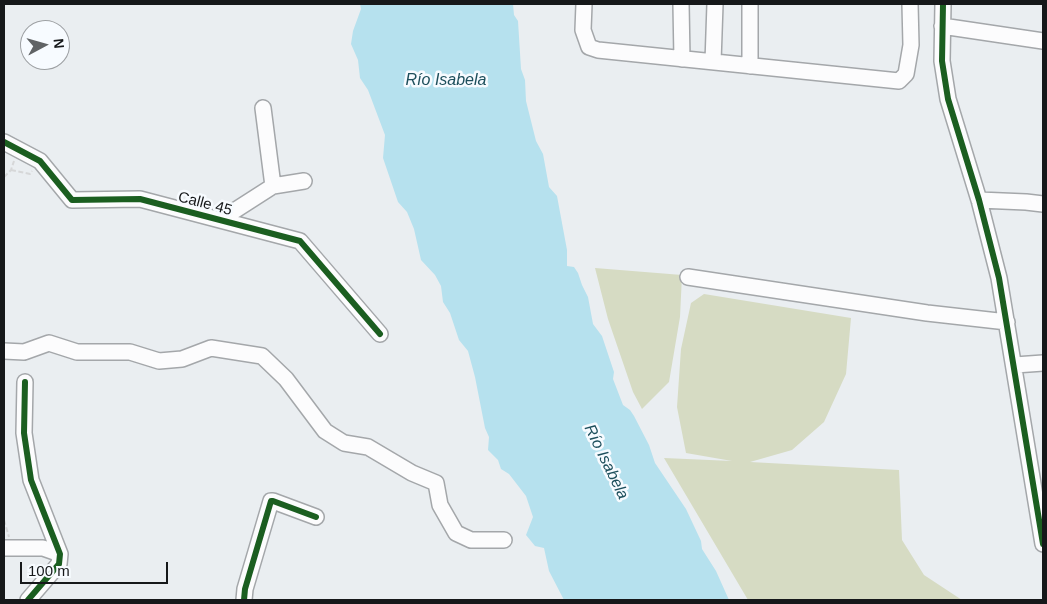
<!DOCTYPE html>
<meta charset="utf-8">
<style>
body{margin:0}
#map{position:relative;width:1047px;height:604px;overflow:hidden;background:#eaeef1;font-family:Helvetica,sans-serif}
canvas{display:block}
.frame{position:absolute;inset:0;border:5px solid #16181a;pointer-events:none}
.north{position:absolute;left:20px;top:20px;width:50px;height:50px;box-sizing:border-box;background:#f7fbff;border:1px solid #9da0a3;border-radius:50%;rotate:84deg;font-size:14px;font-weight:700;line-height:20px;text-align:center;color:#16181a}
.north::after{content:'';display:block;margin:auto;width:18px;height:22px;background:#606365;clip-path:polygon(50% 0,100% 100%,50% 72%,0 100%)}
.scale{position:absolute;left:20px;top:562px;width:148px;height:22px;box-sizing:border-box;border:2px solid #16181a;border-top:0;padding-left:6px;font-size:15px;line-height:18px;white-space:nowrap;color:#16181a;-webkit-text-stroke:4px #f7fbff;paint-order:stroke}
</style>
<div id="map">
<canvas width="1047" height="604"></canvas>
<div class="frame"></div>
<div class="north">N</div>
<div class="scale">100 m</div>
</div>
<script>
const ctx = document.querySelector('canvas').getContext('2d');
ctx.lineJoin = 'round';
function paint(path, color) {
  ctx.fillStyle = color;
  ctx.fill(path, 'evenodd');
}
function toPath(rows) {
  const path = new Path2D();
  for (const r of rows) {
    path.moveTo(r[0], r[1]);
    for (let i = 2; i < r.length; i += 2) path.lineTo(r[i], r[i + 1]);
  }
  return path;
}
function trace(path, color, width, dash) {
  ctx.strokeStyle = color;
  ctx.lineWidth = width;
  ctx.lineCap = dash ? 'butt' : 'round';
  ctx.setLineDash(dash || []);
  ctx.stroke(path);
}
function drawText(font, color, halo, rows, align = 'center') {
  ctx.font = font + ' Helvetica,sans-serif';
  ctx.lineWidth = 5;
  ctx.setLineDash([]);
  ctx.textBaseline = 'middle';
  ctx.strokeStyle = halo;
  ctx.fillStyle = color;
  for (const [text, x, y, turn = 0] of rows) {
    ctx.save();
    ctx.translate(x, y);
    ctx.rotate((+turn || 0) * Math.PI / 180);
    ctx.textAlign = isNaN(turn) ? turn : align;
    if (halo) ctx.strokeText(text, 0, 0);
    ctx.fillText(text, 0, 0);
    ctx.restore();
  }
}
paint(toPath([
 [595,268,682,275,680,317,669,382,642,409,633,392,608,319],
 [704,294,851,318,846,374,824,422,792,450,750,462,899,470,902,540,924,575,962,600,748,600,664,458,732,461,686,453,677,407,681,349,691,303]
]), '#d6dbc3');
paint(toPath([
 [360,4,513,4,514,15,518,21,521,69,525,80,526,101,536,141,543,154,549,187,557,196,567,250,567,266,574,267,578,273,582,285,588,297,593,324,602,336,614,372,613,379,623,405,630,410,634,416,649,445,655,463,686,509,701,541,702,549,716,571,729,600,564,600,549,571,544,548,535,546,526,535,533,517,526,496,509,474,501,469,498,460,488,450,489,437,485,428,475,377,468,351,459,340,450,313,443,302,441,286,435,275,421,260,414,229,407,212,398,202,383,158,385,135,368,90,360,78,358,60,351,44,353,31,361,9]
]), '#b6e1ee');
const minor = toPath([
 [584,4,583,30,589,47,598,50,899,81,906,74,911,45,910,4],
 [681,4,682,59],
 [943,4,942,61,948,99,979,200,999,278,1043,544],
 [942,26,1043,41],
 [713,62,715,4],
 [750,66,750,4],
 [4,142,40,161,72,200,140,199,300,241,380,334],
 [273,186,304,181],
 [979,200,1026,202,1043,204],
 [220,220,273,186,263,108],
 [688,277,927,313,1007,322],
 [4,351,24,352,49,343,77,352,130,352,159,361,182,359,211,348,262,356,286,379,325,431,344,443,368,447,412,473,436,483,440,505,456,533,471,540,504,540],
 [1015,365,1043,363],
 [25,382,24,433,31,480,60,554,59,564,28,600],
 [4,548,43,548,60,554],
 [244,600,245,589,271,501,273,501,316,517]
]);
trace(minor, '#a4a7aa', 18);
trace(toPath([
 [11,170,30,174,32,171],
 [4,177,11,170,14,161],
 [4,520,9,537]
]), '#d6d7d8', 2, [5, 2.5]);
trace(minor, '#fcfcfd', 15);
trace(toPath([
 [943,4,942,61,948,99,979,200,999,278,1043,544],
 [4,142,40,161,72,200,140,199,300,241,380,334],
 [25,382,24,433,31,480,60,554,59,564,28,600],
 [244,600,245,589,271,501,273,501,316,517]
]), '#1b5e20', 6);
drawText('15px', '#16181a', '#f7fbff', [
 ["Calle 45",205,204,15]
]);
drawText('italic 16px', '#1d4f5c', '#f7fbff', [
 ["Río Isabela",446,81],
 ["Río Isabela",606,462,64]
]);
</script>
